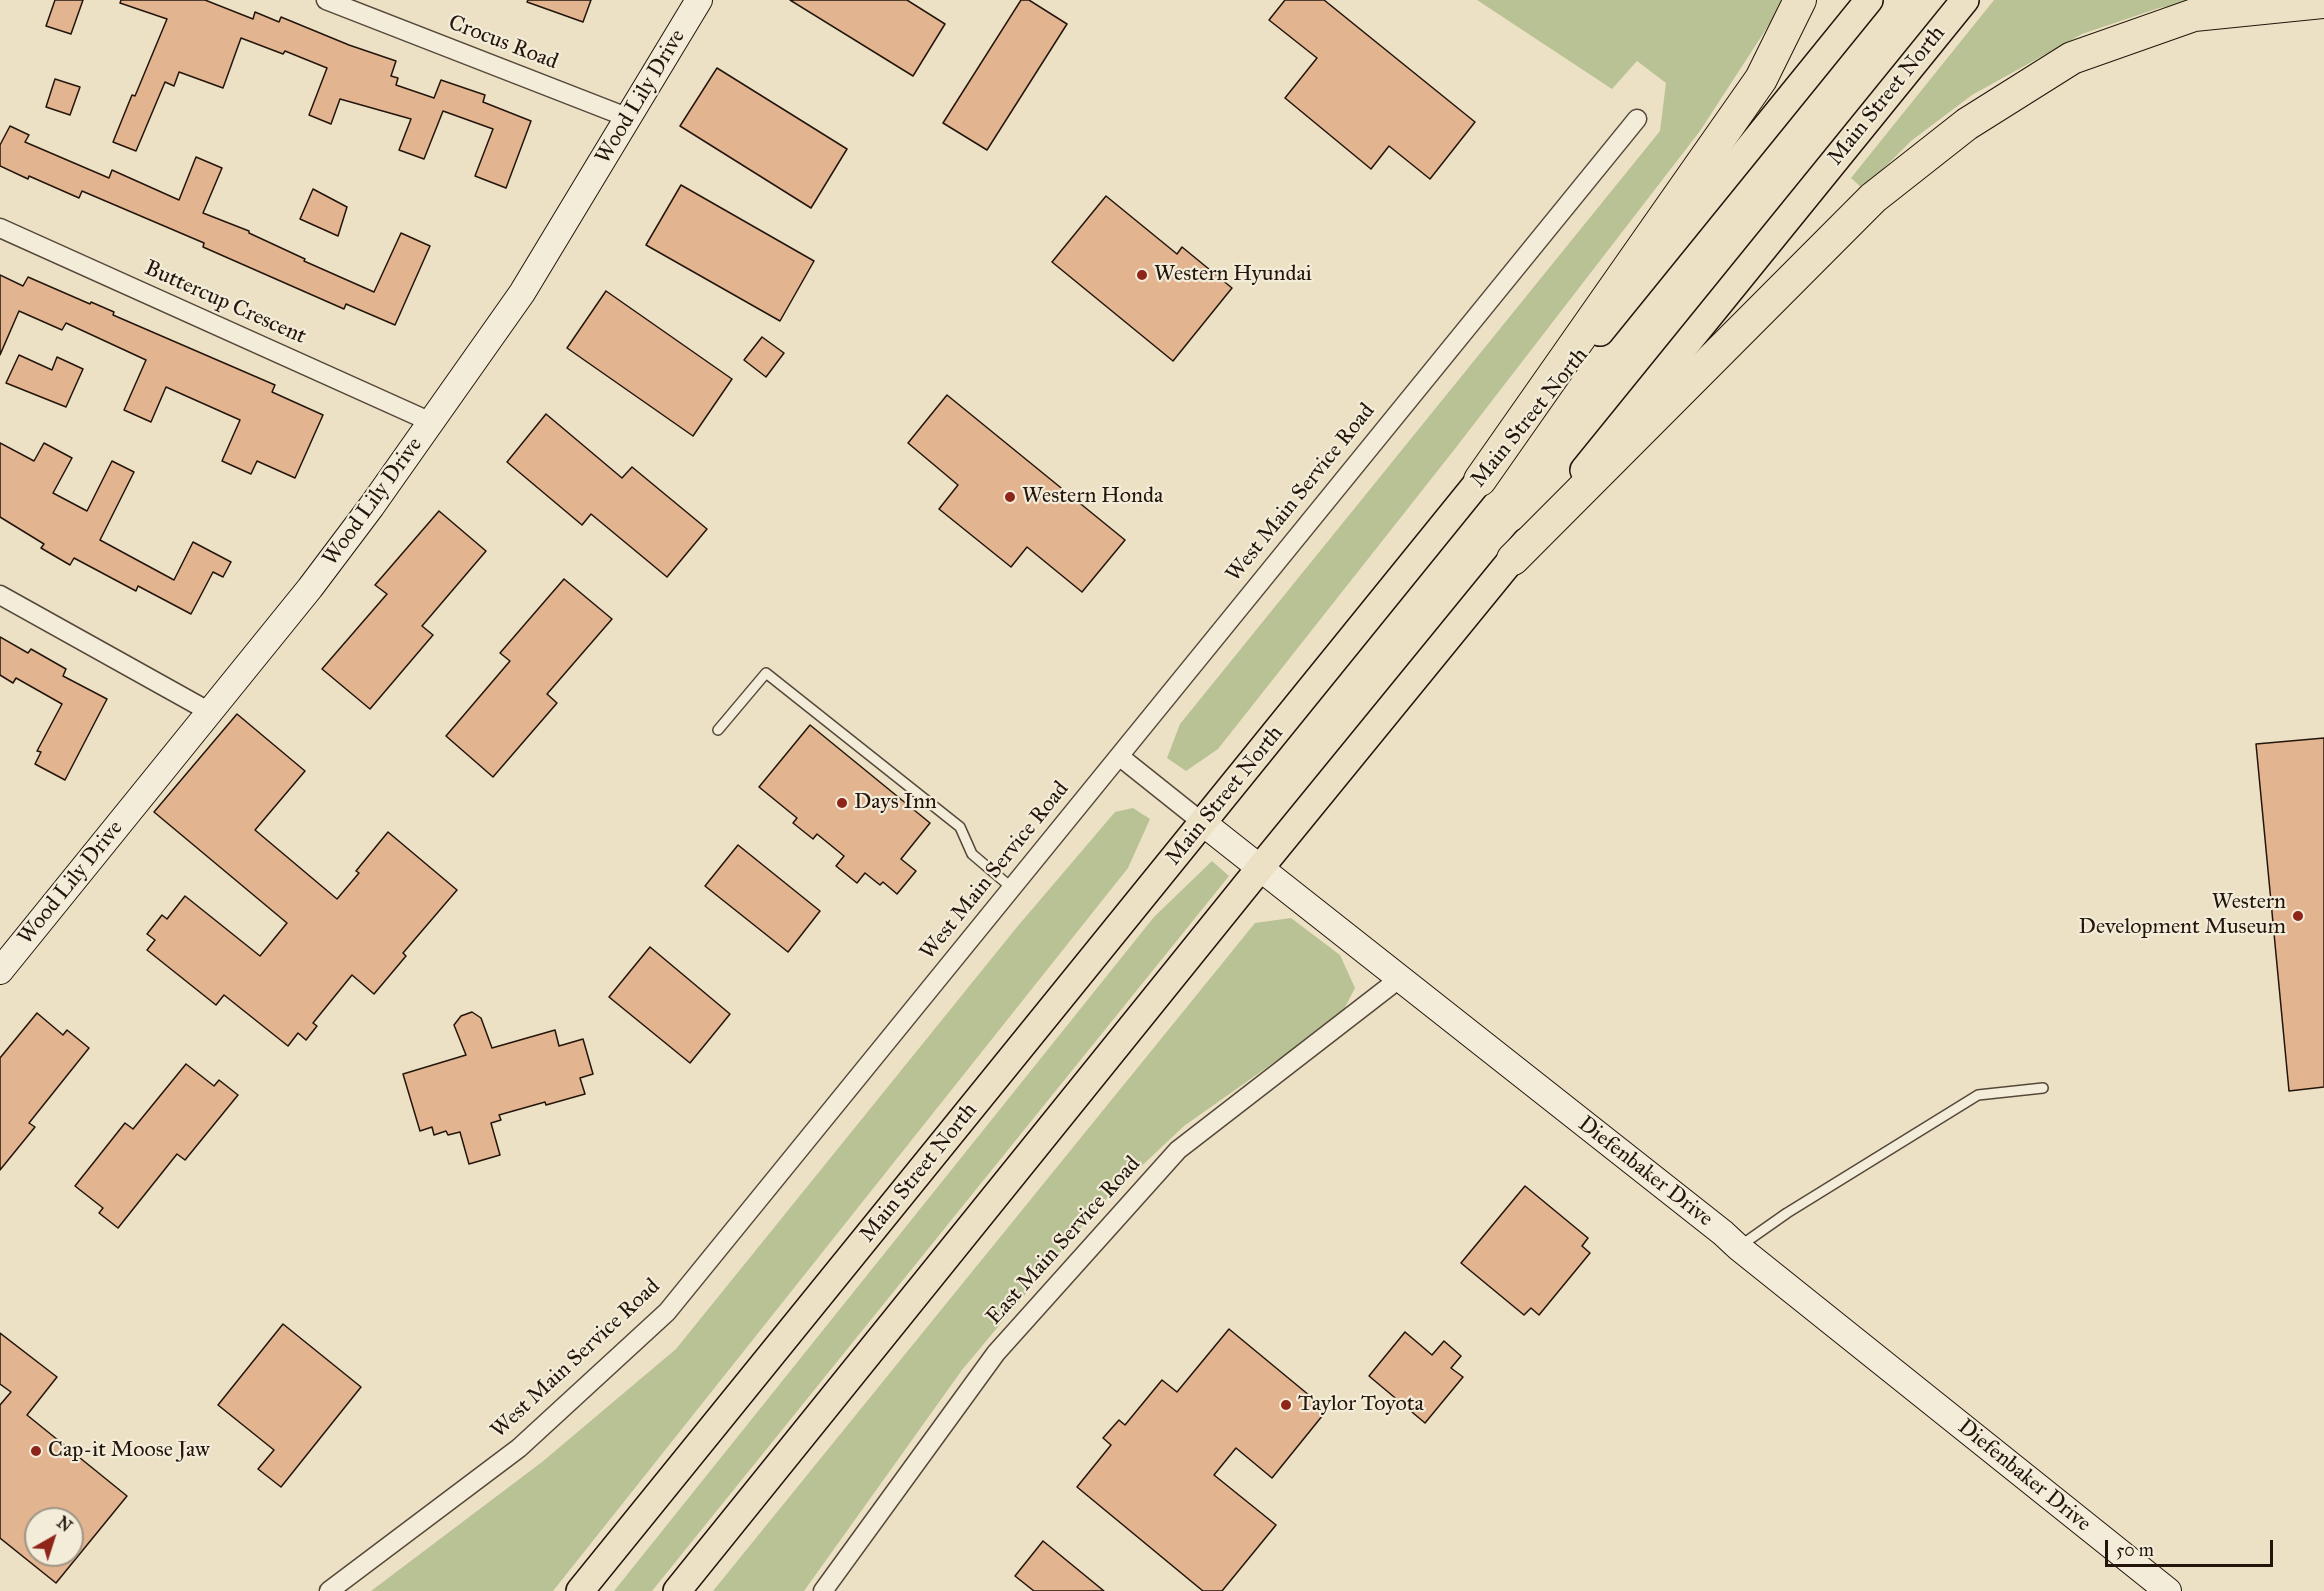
<!DOCTYPE html>
<style>
body{margin:0}
#map{position:relative;width:2324px;height:1591px;overflow:hidden;background:#ece1c4;font-family:"IM FELL Great Primer",serif}
canvas{display:block}
.north{position:absolute;left:24px;top:1507px;width:60px;height:60px;box-sizing:border-box;background:#f3ecd9;border:2px solid #a09687;border-radius:50%;rotate:39deg;font-size:16px;font-weight:700;line-height:24px;text-align:center;color:#23150c}
.north::after{content:'';display:block;margin:auto;width:21px;height:27px;background:#8f2418;clip-path:polygon(50% 0,100% 100%,50% 72%,0 100%)}
.scale{position:absolute;left:2105px;top:1540px;width:168px;height:27px;box-sizing:border-box;border:3px solid #23150c;border-top:0;padding-left:8px;font-size:18px;line-height:21px;white-space:nowrap;color:#23150c;-webkit-text-stroke:4px #f3ecd9;paint-order:stroke}
</style>
<div id="map">
<canvas width="2324" height="1591"></canvas>
<div class="north">N</div>
<div class="scale">50 m</div>
</div>
<script>
const ctx = document.querySelector('canvas').getContext('2d');
ctx.lineJoin = 'round';
function paint(path, color) {
  ctx.fillStyle = color;
  ctx.fill(path, 'evenodd');
}
function toPath(rows) {
  const path = new Path2D();
  for (const r of rows) {
    path.moveTo(r[0], r[1]);
    for (let i = 2; i < r.length; i += 2) path.lineTo(r[i], r[i + 1]);
  }
  return path;
}
function trace(path, color, width, dash) {
  ctx.strokeStyle = color;
  ctx.lineWidth = width;
  ctx.lineCap = dash ? 'butt' : 'round';
  ctx.setLineDash(dash || []);
  ctx.stroke(path);
}
function drawText(font, color, halo, rows, align = 'center') {
  ctx.font = font + ' "IM FELL Great Primer",serif';
  ctx.lineWidth = 4.5;
  ctx.setLineDash([]);
  ctx.textBaseline = 'middle';
  ctx.strokeStyle = halo;
  ctx.fillStyle = color;
  for (const [text, x, y, turn = 0] of rows) {
    ctx.save();
    ctx.translate(x, y);
    ctx.rotate((+turn || 0) * Math.PI / 180);
    ctx.textAlign = isNaN(turn) ? turn : align;
    if (halo) ctx.strokeText(text, 0, 0);
    ctx.fillText(text, 0, 0);
    ctx.restore();
  }
}
paint(toPath([
 [1477,0,1785,0,1700,131,1454,450,1218,749,1186,771,1167,758,1180,724,1660,131,1666,83,1637,61,1612,89],
 [1994,0,2201,0,2159,8,2082,34,1972,95,1911,141,1863,189,1851,178],
 [1133,808,1150,819,1128,868,553,1591,371,1591,542,1462,676,1349,1017,927,1115,812],
 [1212,861,1229,876,652,1591,614,1591,1154,917],
 [1291,918,1340,955,1355,988,1341,1015,1184,1126,1098,1207,962,1370,804,1591,713,1591,1255,923]
]), '#b9c294');
const building = toPath([
 [55,0,83,0,71,34,46,26,55,0],
 [121,0,205,0,253,19,255,12,279,22,281,17,349,45,396,61,391,76,398,78,396,85,434,98,441,80,485,95,483,102,531,121,506,188,475,176,493,129,443,111,424,159,399,150,411,119,340,99,331,124,309,115,327,68,285,51,283,54,241,38,223,88,179,72,174,86,165,82,136,151,113,142,132,95,135,96,167,19,120,3,121,0],
 [528,0,591,0,583,22,527,2,528,0],
 [790,0,907,0,945,24,913,76,790,0],
 [1021,0,1029,0,1067,24,987,150,943,123,1021,0],
 [1285,0,1324,0,1475,122,1430,179,1389,146,1371,169,1285,98,1317,58,1269,20,1285,0],
 [717,68,847,149,811,208,680,126,717,68],
 [55,79,80,87,70,115,46,107,55,79],
 [10,126,29,135,25,142,109,178,112,170,179,200,196,157,222,168,203,213,249,231,249,233,305,259,304,261,374,292,401,233,430,246,395,325,346,304,344,309,203,247,204,243,82,191,79,198,29,176,28,179,0,166,0,145,10,126],
 [681,185,814,261,780,321,646,245,681,185],
 [313,189,347,207,338,236,300,219,313,189],
 [1106,196,1177,254,1182,247,1232,288,1173,361,1052,262,1106,196],
 [0,275,23,286,28,277,90,304,91,302,114,312,113,315,275,385,272,392,323,415,295,478,257,461,251,474,222,461,240,420,166,387,151,422,124,410,146,360,66,323,62,330,19,311,0,355,0,275],
 [606,291,732,379,693,436,567,348,606,291],
 [762,337,784,353,766,377,744,360,762,337],
 [19,355,52,370,57,357,83,369,66,407,6,383,19,355],
 [947,395,1125,540,1082,592,1027,547,1011,567,939,509,958,485,908,443,947,395],
 [546,414,622,478,632,467,707,529,667,577,591,514,582,525,507,462,546,414],
 [0,443,34,461,44,443,72,458,53,493,87,511,112,461,134,472,100,540,174,580,193,542,231,562,223,577,213,572,191,614,138,586,136,591,74,558,70,565,41,548,44,544,0,517,0,443],
 [439,511,486,551,422,626,433,635,370,709,322,669,387,594,375,585,439,511],
 [564,579,612,619,547,694,557,703,493,777,446,736,510,661,500,653,564,579],
 [0,637,28,653,31,649,66,669,63,676,107,699,65,780,35,764,41,752,37,751,62,704,16,678,13,683,0,675,0,637],
 [237,714,305,771,255,830,337,899,359,873,356,871,388,832,457,890,403,953,406,956,374,994,352,975,313,1023,317,1026,306,1040,298,1033,288,1046,224,995,216,1005,147,950,155,940,147,934,162,915,167,919,185,896,260,956,287,923,154,812,237,714],
 [810,725,930,823,901,859,916,871,897,894,883,882,880,885,865,873,857,883,836,866,844,856,817,834,813,839,793,823,797,818,759,787,810,725],
 [2324,738,2324,1087,2289,1091,2256,744,2324,738],
 [738,845,820,911,788,952,705,886,738,845],
 [650,947,730,1014,690,1063,609,997,650,947],
 [472,1012,481,1018,492,1048,555,1030,559,1046,583,1039,593,1074,580,1078,585,1094,546,1105,545,1102,499,1115,501,1120,491,1123,500,1155,469,1164,460,1132,448,1135,446,1131,434,1135,432,1127,420,1131,403,1074,466,1055,454,1025,461,1016,472,1012],
 [37,1013,63,1035,67,1030,89,1048,29,1123,35,1127,0,1170,0,1058,37,1013],
 [186,1064,214,1086,219,1080,238,1095,185,1160,177,1154,118,1228,99,1213,103,1208,75,1186,125,1123,133,1129,186,1064],
 [1525,1186,1588,1238,1582,1246,1590,1253,1539,1315,1531,1308,1524,1315,1461,1263,1525,1186],
 [283,1324,361,1387,281,1487,258,1469,274,1450,218,1405,283,1324],
 [1229,1329,1327,1410,1272,1478,1236,1448,1214,1475,1276,1525,1222,1591,1203,1591,1077,1487,1111,1445,1103,1438,1119,1420,1125,1425,1162,1380,1177,1392,1229,1329],
 [1405,1332,1432,1355,1444,1341,1461,1356,1451,1368,1463,1377,1425,1423,1369,1376,1405,1332],
 [0,1333,57,1377,27,1415,127,1496,56,1583,0,1538,0,1405,11,1392,0,1384,0,1333],
 [36,1519,72,1519,72,1555,36,1555,36,1519],
 [1043,1541,1104,1591,1034,1591,1015,1576,1043,1541]
]);
paint(building, '#e2b490');
trace(building, '#23150c', 1.5);
const lane = toPath([
 [718,730,766,673,960,827,972,854,1012,888],
 [1740,1246,1787,1213,1978,1095,2043,1088]
]);
const street = toPath([
 [326,0,629,118],
 [0,228,431,422],
 [0,595,210,712],
 [1119,756,1203,823],
 [329,1591,519,1448,667,1312,1637,119],
 [823,1591,996,1353,1178,1150,1399,979]
]);
const secondary = toPath([
 [1203,823,1723,1233,1738,1247,2168,1591],
 [0,971,310,588,371,507,522,293,699,0]
]);
const primary = toPath([
 [1600,332,1869,0],
 [1584,470,1965,0],
 [580,1591,1492,465],
 [677,1591,1260,868,1526,542]
]);
const highway = toPath([
 [1480,480,1761,79,1800,0],
 [1513,559,1873,198,1967,124,2072,58,2194,15,2324,2]
]);
trace(lane, '#55483a', 12);
trace(street, '#55483a', 21);
trace(secondary, '#23150c', 28);
trace(primary, '#23150c', 30);
trace(highway, '#23150c', 34);
trace(lane, '#f3ecd9', 9);
trace(street, '#f3ecd9', 18);
trace(secondary, '#f3ecd9', 26);
trace(primary, '#ece1c4', 27);
trace(highway, '#ece1c4', 32);
for (const [x, y, r, color] of [
 [1142,275,6,"#8f2418"],
 [1010,497,6,"#8f2418"],
 [842,803,6,"#8f2418"],
 [2298,916,6,"#8f2418"],
 [1286,1405,6,"#8f2418"],
 [36,1451,6,"#8f2418"]
]) {
  const dot = new Path2D();
  dot.arc(x, y, r, 0, 2 * Math.PI);
  ctx.fillStyle = color;
  ctx.fill(dot);
  trace(dot, '#f3ecd9', 2);
}
drawText('22px', '#23150c', '#f3ecd9', [
 ["Crocus Road",503,43,21],
 ["Main Street North",1887,96,-51],
 ["Wood Lily Drive",641,97,-59],
 ["Buttercup Crescent",225,303,24],
 ["Main Street North",1530,418,-51],
 ["West Main Service Road",1301,493,-51],
 ["Wood Lily Drive",373,502,-54],
 ["Main Street North",1225,796,-51],
 ["West Main Service Road",995,871,-51],
 ["Wood Lily Drive",71,883,-51],
 ["Diefenbaker Drive",1645,1172,38],
 ["Main Street North",919,1173,-51],
 ["East Main Service Road",1064,1241,-48],
 ["West Main Service Road",576,1359,-43],
 ["Diefenbaker Drive",2024,1476,39]
]);
drawText('22px', '#23150c', '#f3ecd9', [
 ["Western Hyundai",1154,275],
 ["Western Honda",1022,497],
 ["Days Inn",854,803],
 ["Western",2286,903,"right"],
 ["Development Museum",2286,928,"right"],
 ["Taylor Toyota",1298,1405],
 ["Cap-it Moose Jaw",48,1451]
], 'left');
</script>
